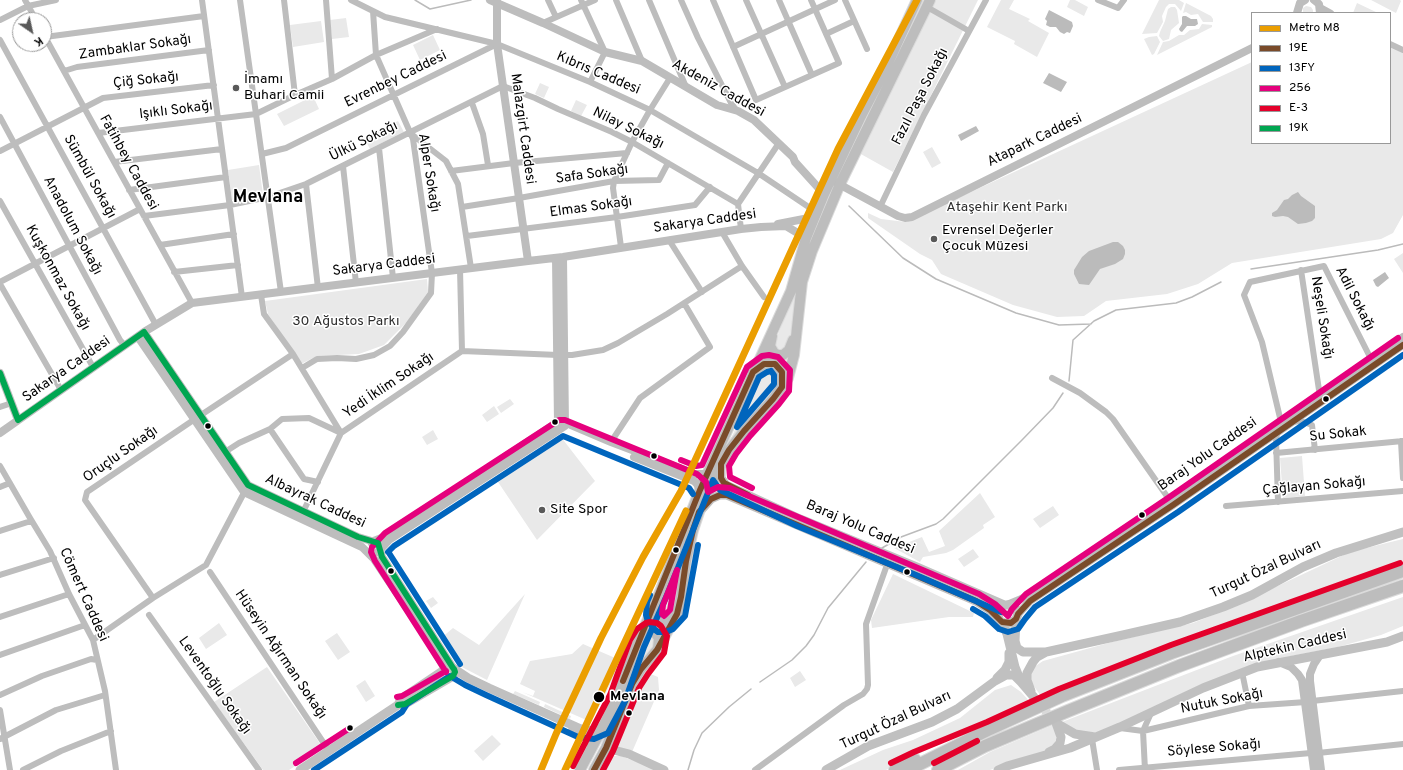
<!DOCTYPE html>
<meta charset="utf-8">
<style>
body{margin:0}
#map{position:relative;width:1403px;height:770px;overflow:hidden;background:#fff;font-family:Overpass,sans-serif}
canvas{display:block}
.legend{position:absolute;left:1251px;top:12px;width:140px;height:132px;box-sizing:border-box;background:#fff;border:1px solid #999;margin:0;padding:5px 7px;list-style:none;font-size:12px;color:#000}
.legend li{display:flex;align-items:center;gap:8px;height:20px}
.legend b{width:20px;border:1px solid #999}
.north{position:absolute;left:12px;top:12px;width:40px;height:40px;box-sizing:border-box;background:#fff;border:1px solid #999;border-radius:50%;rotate:146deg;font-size:11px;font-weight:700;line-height:16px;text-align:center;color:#000}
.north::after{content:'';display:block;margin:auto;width:14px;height:18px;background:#595959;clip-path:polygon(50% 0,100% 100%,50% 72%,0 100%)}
</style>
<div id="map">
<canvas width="1403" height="770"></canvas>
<ul class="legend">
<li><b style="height:5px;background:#eb9e00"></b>Metro M8</li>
<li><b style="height:5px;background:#7a4b2a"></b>19E</li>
<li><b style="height:5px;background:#0065bd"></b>13FY</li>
<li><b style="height:5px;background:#e5007d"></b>256</li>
<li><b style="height:5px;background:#e4002b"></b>E-3</li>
<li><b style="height:5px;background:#00a651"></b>19K</li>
</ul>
<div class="north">K</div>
</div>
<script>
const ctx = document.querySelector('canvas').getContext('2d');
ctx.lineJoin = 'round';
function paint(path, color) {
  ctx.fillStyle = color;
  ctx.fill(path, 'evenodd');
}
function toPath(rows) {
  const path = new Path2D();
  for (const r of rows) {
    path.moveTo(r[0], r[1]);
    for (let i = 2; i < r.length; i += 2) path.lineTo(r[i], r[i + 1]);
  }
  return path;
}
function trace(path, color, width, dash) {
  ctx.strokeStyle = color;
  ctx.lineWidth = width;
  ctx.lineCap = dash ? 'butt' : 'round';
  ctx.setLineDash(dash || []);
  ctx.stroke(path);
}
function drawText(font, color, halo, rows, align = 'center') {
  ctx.font = font + ' Overpass,sans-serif';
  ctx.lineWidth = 3;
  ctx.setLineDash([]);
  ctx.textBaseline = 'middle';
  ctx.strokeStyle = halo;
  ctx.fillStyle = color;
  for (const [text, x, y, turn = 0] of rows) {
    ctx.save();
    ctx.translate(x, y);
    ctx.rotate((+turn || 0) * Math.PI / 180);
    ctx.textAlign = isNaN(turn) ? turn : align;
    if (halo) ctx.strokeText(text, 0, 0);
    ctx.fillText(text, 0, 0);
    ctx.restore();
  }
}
paint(toPath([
 [936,0,978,0,893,172,859,153],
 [1001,0,1014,0,1009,9,1030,19,1028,21,1049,33,1037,57,1014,44,1015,41,987,27],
 [1070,0,1075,0,1088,7,1084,16,1067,7],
 [1159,0,1179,0,1184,3,1181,11,1175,4,1169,4,1166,7,1162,16,1163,22,1157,33,1142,34],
 [1371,0,1400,0,1401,1,1396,13],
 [1186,3,1211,16,1213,19,1213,22,1203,22,1198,14,1191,15,1186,12,1183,13],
 [1357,3,1378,13,1353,13],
 [1306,6,1311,7,1313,10,1313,13,1303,13,1303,8],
 [1171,7,1175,7,1177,10,1179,23,1171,30,1169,39,1163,41,1159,36,1160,32,1165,21,1168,9],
 [346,18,349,37,332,39,330,20],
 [321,21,324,42,293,47,290,25],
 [1202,24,1212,25,1212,27,1157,55,1163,42,1169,41,1179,35,1184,35,1190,30,1199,29],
 [433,35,440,50,420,60,413,45],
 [1157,36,1160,42,1154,54,1152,55,1144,39,1149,37],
 [1390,47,1403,53,1403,215,1393,233,1381,239,1232,263,1198,284,1167,294,1106,301,1084,316,1057,317,1013,305,941,274,932,260,920,254,868,218,868,213,881,219,906,222,1252,62,1252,143,1390,143],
 [540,83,549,87,544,98,535,94],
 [313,96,319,109,284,126,277,114],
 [576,100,587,105,581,116,571,111],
 [398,121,404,132,370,149,364,138],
 [932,147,941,163,932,168,923,152],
 [259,165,263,195,232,200,228,170],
 [1403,253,1403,273,1394,259],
 [427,279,428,292,407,322,384,345,359,354,317,356,301,364,268,314,265,301],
 [798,283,789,343,783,351,778,350,775,342],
 [766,368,772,368,777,371,778,386,751,417,725,451,762,372],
 [510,399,514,404,501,413,497,407],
 [494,406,499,414,487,422,482,415],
 [433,430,438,439,427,445,422,437],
 [561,437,595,481,537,540,496,479],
 [1302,456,1305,496,1283,498,1280,458],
 [980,493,995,517,983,525,984,528,953,550,946,553,923,557,920,562,894,548,922,537,929,552,945,546,939,531],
 [1053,506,1059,515,1040,528,1033,519],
 [687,532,673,613,668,617,664,618,660,615],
 [1403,539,1403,561,1313,592,1099,672,1041,696,1030,681,1031,669,1043,661,1112,642,1193,623,1233,607,1350,552],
 [973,549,979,557,964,567,958,559],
 [893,574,974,613,973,617,949,617,872,628,871,620],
 [525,594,487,680,458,665,440,639,453,628,479,645],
 [433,597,438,603,431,608,426,601],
 [1403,597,1403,626,1381,635,1338,647,1286,657,1098,733,1079,732,1062,722,1233,656],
 [219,623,227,635,206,649,199,638],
 [337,633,350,652,338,660,325,641],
 [648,636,655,638,656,643,636,666],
 [583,644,622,661,591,722,522,692,533,696,535,691,520,684,530,661,572,654],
 [267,667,323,748,289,770,263,770,214,702],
 [800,671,806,680,795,687,790,678],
 [648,673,658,677,659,690,632,752,613,747],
 [365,680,375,696,366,702,356,686],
 [1011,685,1021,692,1031,703,1003,714,947,740,886,770,840,770,883,750,913,740,960,718,995,690],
 [515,691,540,702,539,705,513,694],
 [545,704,571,716,570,719,544,707],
 [1053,725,1056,734,1056,740,1051,749,990,770,958,770,990,752],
 [492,735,501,744,483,761,474,751],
 [611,756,621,756,659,770,604,770]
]), '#e9e9e9');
paint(toPath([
 [1049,10,1072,22,1073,26,1070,33,1067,32,1064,34,1060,32,1056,27,1050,27,1046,25,1047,21,1045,19],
 [1183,16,1186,16,1191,19,1197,19,1198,24,1195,26,1187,26,1182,32,1180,31,1179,29,1182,24,1182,17],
 [1049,73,1067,82,1061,92,1043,83],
 [976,126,979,131,961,141,958,135],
 [1298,192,1301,196,1315,206,1315,218,1312,221,1306,223,1298,224,1288,217,1283,216,1275,217,1272,216,1272,213,1277,210,1284,200,1288,199,1292,195],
 [1113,242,1118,242,1123,246,1125,250,1125,254,1123,259,1115,264,1100,269,1089,285,1079,284,1074,274,1074,270,1082,257,1089,251],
 [1385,272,1389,278,1378,287,1376,286,1373,280]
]), '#bbb');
trace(toPath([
 [415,0,430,9,471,0],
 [849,206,903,258,936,279,1016,313,1059,325,1091,324],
 [1251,269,1378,250,1403,244],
 [1069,381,1073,340,1094,321,1116,310,1176,303,1192,297,1221,282],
 [882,548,901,537,936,524,943,519,1022,440,1053,408,1063,393],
 [760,682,792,660,806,646,814,635,828,608,866,562],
 [688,770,694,750,702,733,729,707,751,689]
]), '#bbb', 1.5);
trace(toPath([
 [1033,696,1055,722]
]), '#d9d9d9', 9, [9, 4.5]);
const primary = toPath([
 [772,336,770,346,774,353,778,355,783,355,789,350,793,340],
 [753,372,764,364,769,363,775,364,782,372,782,387],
 [655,605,654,616,660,624,665,624,675,616],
 [640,639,646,633,650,630,654,631,659,638,658,648],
 [580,770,603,727,617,698,637,644,660,592,700,490,791,291,806,238,824,194,860,118,884,72,917,0],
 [594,770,606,748,632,684,641,669,657,650,677,614,681,597,686,561,693,530,699,512,721,464,729,450,744,431,773,399,788,378,794,355,802,282,812,251,840,184,930,0]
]);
const motorway = toPath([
 [895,770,915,760],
 [908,770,990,729,1062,696,1174,652,1403,571],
 [938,770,985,746,1068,711,1179,666,1301,621,1403,586]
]);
trace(primary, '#dbdbdb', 12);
trace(motorway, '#dbdbdb', 14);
trace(toPath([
 [25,0,36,20],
 [202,0,242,297],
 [240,0,281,292],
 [284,0,295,95],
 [326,0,332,79],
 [351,0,385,17,497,44,590,82,650,110,758,173,816,212],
 [548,0,556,17],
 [581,0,605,52,590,82],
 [616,0,642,61],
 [649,0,686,87],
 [681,0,698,38,731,103,737,111],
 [713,0,756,100,839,63,811,0],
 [746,0,785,87],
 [779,0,812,75],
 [845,0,867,49],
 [1098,0,1118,8,1124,0],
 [927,7,969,31],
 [1320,7,1331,13],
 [0,20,28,6,56,0],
 [543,23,595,0],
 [826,34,854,21],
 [44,35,192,303],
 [45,37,204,16],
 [0,40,156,325],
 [1390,44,1403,50],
 [733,47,835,0],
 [64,71,77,67,209,50],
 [472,103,483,134,488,165],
 [0,117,120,340,125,346],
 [98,133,256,114,295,95,332,79,376,55,437,29],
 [410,133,446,161,458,184,471,268],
 [379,148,393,278],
 [0,151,103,98,214,85],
 [262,154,286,148,497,44],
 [114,162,222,149],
 [343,166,356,283],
 [451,171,514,163,627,153],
 [306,184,318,288],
 [129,190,226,177],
 [0,201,93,367],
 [462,207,519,198,614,181,659,180,668,163],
 [880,207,924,115,986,0],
 [144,216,230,205,268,197,306,184,503,86,535,98,558,109,612,132,632,142,738,204],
 [741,229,738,204,779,143],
 [722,232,742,266,764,297],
 [467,236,617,217,695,205,710,187],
 [669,240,702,292],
 [160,245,234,234],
 [621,247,613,188,614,181,632,142,650,110,670,78],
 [460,269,462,351],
 [1301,270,1319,390,1322,393],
 [174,272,238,265],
 [0,282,140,209],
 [0,284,61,390],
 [261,295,264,314,293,354,341,433],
 [564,355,572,355,603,350,618,343,667,314,742,266],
 [302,368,317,359,337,358,356,359,374,355,390,346,403,332,431,293,432,273,413,139,376,55,373,11],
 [1052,378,1080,393,1106,412,1113,419,1171,502],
 [0,407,12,403],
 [201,415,293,354],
 [1292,422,1301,421,1312,425,1315,450],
 [270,429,282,419,309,418,341,433],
 [1401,441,1403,478],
 [611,442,640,398,710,347,684,303],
 [225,452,239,443,270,429,304,479,318,482],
 [1276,453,1403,441],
 [0,466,30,518,50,551,69,594,93,640,105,691,116,770],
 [0,487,10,483],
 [1278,502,1276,438,1281,422,1262,342,1244,295,1250,282,1324,266,1371,359],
 [1226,506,1403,491],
 [303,512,341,433,462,351,558,355],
 [0,531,31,521],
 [210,572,329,751],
 [0,575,54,558],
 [153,598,85,500,87,492,195,419],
 [149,615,259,770],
 [0,617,69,594],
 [93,640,153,598,206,565,246,489],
 [0,655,85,625],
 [1242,672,1249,706],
 [0,695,42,676,91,659,97,660],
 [1312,701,1403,691],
 [0,710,10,770],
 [1120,728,1143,731,1249,706,1306,702],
 [0,739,56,710,105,695],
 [1092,739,1097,770],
 [1318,753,1403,744],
 [23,770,61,751,111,731],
 [755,770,844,705,863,694,867,689,868,685,866,624,888,562],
 [1119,770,1311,753],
 [1145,770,1143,731,1151,713]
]), '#bdbdbd', 6);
trace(toPath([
 [490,0,543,23,605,52,642,61,717,105,738,111,754,120,793,157,795,162,824,194],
 [497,0,497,44,528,261],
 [1314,0,1319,4,1320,13],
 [1297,13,1300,3,1305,0],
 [835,182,898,216,905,218,912,217,1252,48],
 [778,224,814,217],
 [556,258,558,424],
 [144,332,248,485,358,537,378,543,382,557,453,668],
 [138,337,244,492,362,547,374,559,429,641,445,669],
 [0,373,18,420],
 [0,433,144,332,192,303,528,261,563,257,741,229,761,227,786,226,806,238],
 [634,457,694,481,697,484,700,490],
 [371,542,384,537,562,419,571,425,611,442,695,474,705,474,709,470],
 [378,552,389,540,565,426,563,257],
 [1007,605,1019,600,1027,596,1100,547,1403,337],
 [1018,614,1030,601,1173,505,1403,345],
 [1320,655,1314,664,1310,674,1310,681,1321,770],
 [1279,662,1291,667,1298,674,1302,680,1314,770]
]), '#bdbdbd', 8);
trace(toPath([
 [721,465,721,478,726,485,800,519,919,568,1004,605],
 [703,508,711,499,720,495,727,495,976,601,990,610,999,620,1004,623,1011,623,1016,619,1018,614,1016,609,1010,605,1004,605,1001,607,998,613,999,620],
 [1016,619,1015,641,1017,648,1023,652,1046,652,1123,635,1180,622,1223,607,1252,595,1303,567,1336,553,1403,532],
 [1002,622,1007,634,1015,667,1021,682,1033,696],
 [997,678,1005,670,1009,662,1009,653],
 [1031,691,1027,680,1027,673,1033,662,1037,657,1046,652],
 [398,705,401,699,450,666,468,678,489,688,581,729,593,731,603,727],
 [1056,723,1075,734,1095,737],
 [572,731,589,739,592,746],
 [606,748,629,754,664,770],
 [1049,752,1055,749,1060,743,1061,737,1056,723],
 [300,770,398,705,405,704,453,676,455,672,454,669],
 [826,770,868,746,932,722,957,709,995,681,1006,675,1014,675,1021,682],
 [998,770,1007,766,1070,748,1120,727,1203,688,1257,667,1387,642,1403,636]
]), '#c0c0c0', 9);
trace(primary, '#bdbdbd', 10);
trace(motorway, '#bdbdbd', 12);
trace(toPath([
 [623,681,700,490,753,372,764,364,775,364,782,372,782,387,773,399,744,431,729,450,721,464,721,478,724,483,748,495],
 [594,770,606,748,632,684,641,669,657,650,677,614,681,597,686,561,693,530,699,512,711,499,720,495,727,495,976,601,990,610,1002,622,1011,623,1016,619,1018,614,1030,601,1173,505,1403,345]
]), '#7a4b2a', 6);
trace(toPath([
 [771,371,774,375,774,384,737,427,759,377,767,372,771,371],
 [650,595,647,602,646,615,648,621,654,629,658,632,666,632,673,629,685,616,698,545],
 [973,609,985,616,999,629,1008,632,1018,629,1025,619,1035,607,1178,512,1403,355],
 [460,664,389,553,388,552,394,546,563,436,689,488,693,494],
 [314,770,402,712,407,704,450,676,465,685,486,695,578,737,594,739,608,733,625,701,644,647,667,595,713,480,720,490,797,526,916,575,1001,612]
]), '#0065bd', 6);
trace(toPath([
 [681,460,696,466,702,465,747,367,762,356,769,355,778,357,790,370,789,391,779,404,750,436,736,454,729,466,730,477,752,488],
 [677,570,670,610,664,616,662,614,663,605,677,570],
 [446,672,375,561,371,552,372,547,385,533,559,420,565,420,697,474,706,482,708,492,718,487,730,488,979,594,995,604,1008,616,1012,609,1026,594,1168,498,1398,338],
 [397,697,402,696,446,671],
 [296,763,350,728]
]), '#e5007d', 6);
trace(toPath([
 [891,763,914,752,987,722,1059,689,1171,645,1400,563],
 [934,763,977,741],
 [573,766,610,695,630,640,637,629,646,623,650,622,657,623,661,626,667,636,664,653,648,674,639,688,613,751,603,770]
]), '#e4002b', 6);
trace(toPath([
 [0,373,18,420],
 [18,420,144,332,248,485,358,537,378,543,382,557,453,668],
 [398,705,405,704,453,676,455,672,454,669]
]), '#00a651', 6);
trace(toPath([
 [541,770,556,734,601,638,643,557,681,491,838,149,917,0],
 [565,770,686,511]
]), '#eb9e00', 7);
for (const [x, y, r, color] of [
 [236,88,4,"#595959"],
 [934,239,4,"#595959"],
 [1326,399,3.5,"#000"],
 [555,422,3.5,"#000"],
 [208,426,3.5,"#000"],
 [654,456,3.5,"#000"],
 [542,510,4,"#595959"],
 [1142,515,3.5,"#000"],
 [676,550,3.5,"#000"],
 [391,571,3.5,"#000"],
 [907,572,3.5,"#000"],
 [599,697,6,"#000"],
 [629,713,3.5,"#000"],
 [350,728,3.5,"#000"]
]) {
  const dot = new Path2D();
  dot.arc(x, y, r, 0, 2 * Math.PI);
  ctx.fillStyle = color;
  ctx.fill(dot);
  trace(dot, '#fff', 1.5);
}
drawText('14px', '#000', '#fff', [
 ["Zambaklar Sokağı",135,48,-8],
 ["Kıbrıs Caddesi",598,74,23],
 ["Evrenbey Caddesi",396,80,-26],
 ["Çiğ Sokağı",146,81,-6],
 ["Akdeniz Caddesi",718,89,29],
 ["Fazıl Paşa Sokağı",921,97,-63],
 ["Işıklı Sokağı",176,111,-7],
 ["Malazgirt Caddesi",522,129,82],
 ["Nilay Sokağı",628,129,26],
 ["Atapark Caddesi",1035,141,-26],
 ["Ülkü Sokağı",364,142,-26],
 ["Fatihbey Caddesi",128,163,61],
 ["Alper Sokağı",428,173,81],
 ["Safa Sokağı",592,175,-8],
 ["Sümbül Sokağı",89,177,61],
 ["Elmas Sokağı",591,208,-8],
 ["Sakarya Caddesi",705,222,-8],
 ["Anadolum Sokağı",72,226,62],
 ["Sakarya Caddesi",384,266,-7],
 ["Kuşkonmaz Sokağı",57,278,61],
 ["Adil Sokağı",1354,299,63],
 ["Neşeli Sokağı",1321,318,81],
 ["Sakarya Caddesi",67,370,-35],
 ["Yedi İklim Sokağı",389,386,-34],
 ["Su Sokak",1338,435,-6],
 ["Oruçlu Sokağı",121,455,-35],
 ["Baraj Yolu Caddesi",1208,455,-35],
 ["Çağlayan Sokağı",1314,487,-5],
 ["Albayrak Caddesi",315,502,25],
 ["Baraj Yolu Caddesi",860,528,23],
 ["Turgut Özal Bulvarı",1266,570,-25],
 ["Cömert Caddesi",83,595,66],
 ["Alptekin Caddesi",1295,647,-13],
 ["Hüseyin Ağırman Sokağı",280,655,56],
 ["Leventoğlu Sokağı",214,686,55],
 ["Nutuk Sokağı",1222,702,-11],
 ["Turgut Özal Bulvarı",896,721,-25],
 ["Söylese Sokağı",1214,749,-5]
]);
drawText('14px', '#000', '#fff', [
 ["İmamı",244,80],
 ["Buhari Camii",244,96],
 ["Evrensel Değerler",942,231],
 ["Çocuk Müzesi",942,247],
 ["Site Spor",550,510]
], 'left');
drawText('14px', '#2e2e2e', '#fff', [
 ["Ataşehir Kent Parkı",1007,208],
 ["30 Ağustos Parkı",346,322]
]);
drawText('bold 14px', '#000', '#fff', [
 ["Mevlana",610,697]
], 'left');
drawText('bold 18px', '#000', '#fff', [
 ["Mevlana",268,198]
]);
</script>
